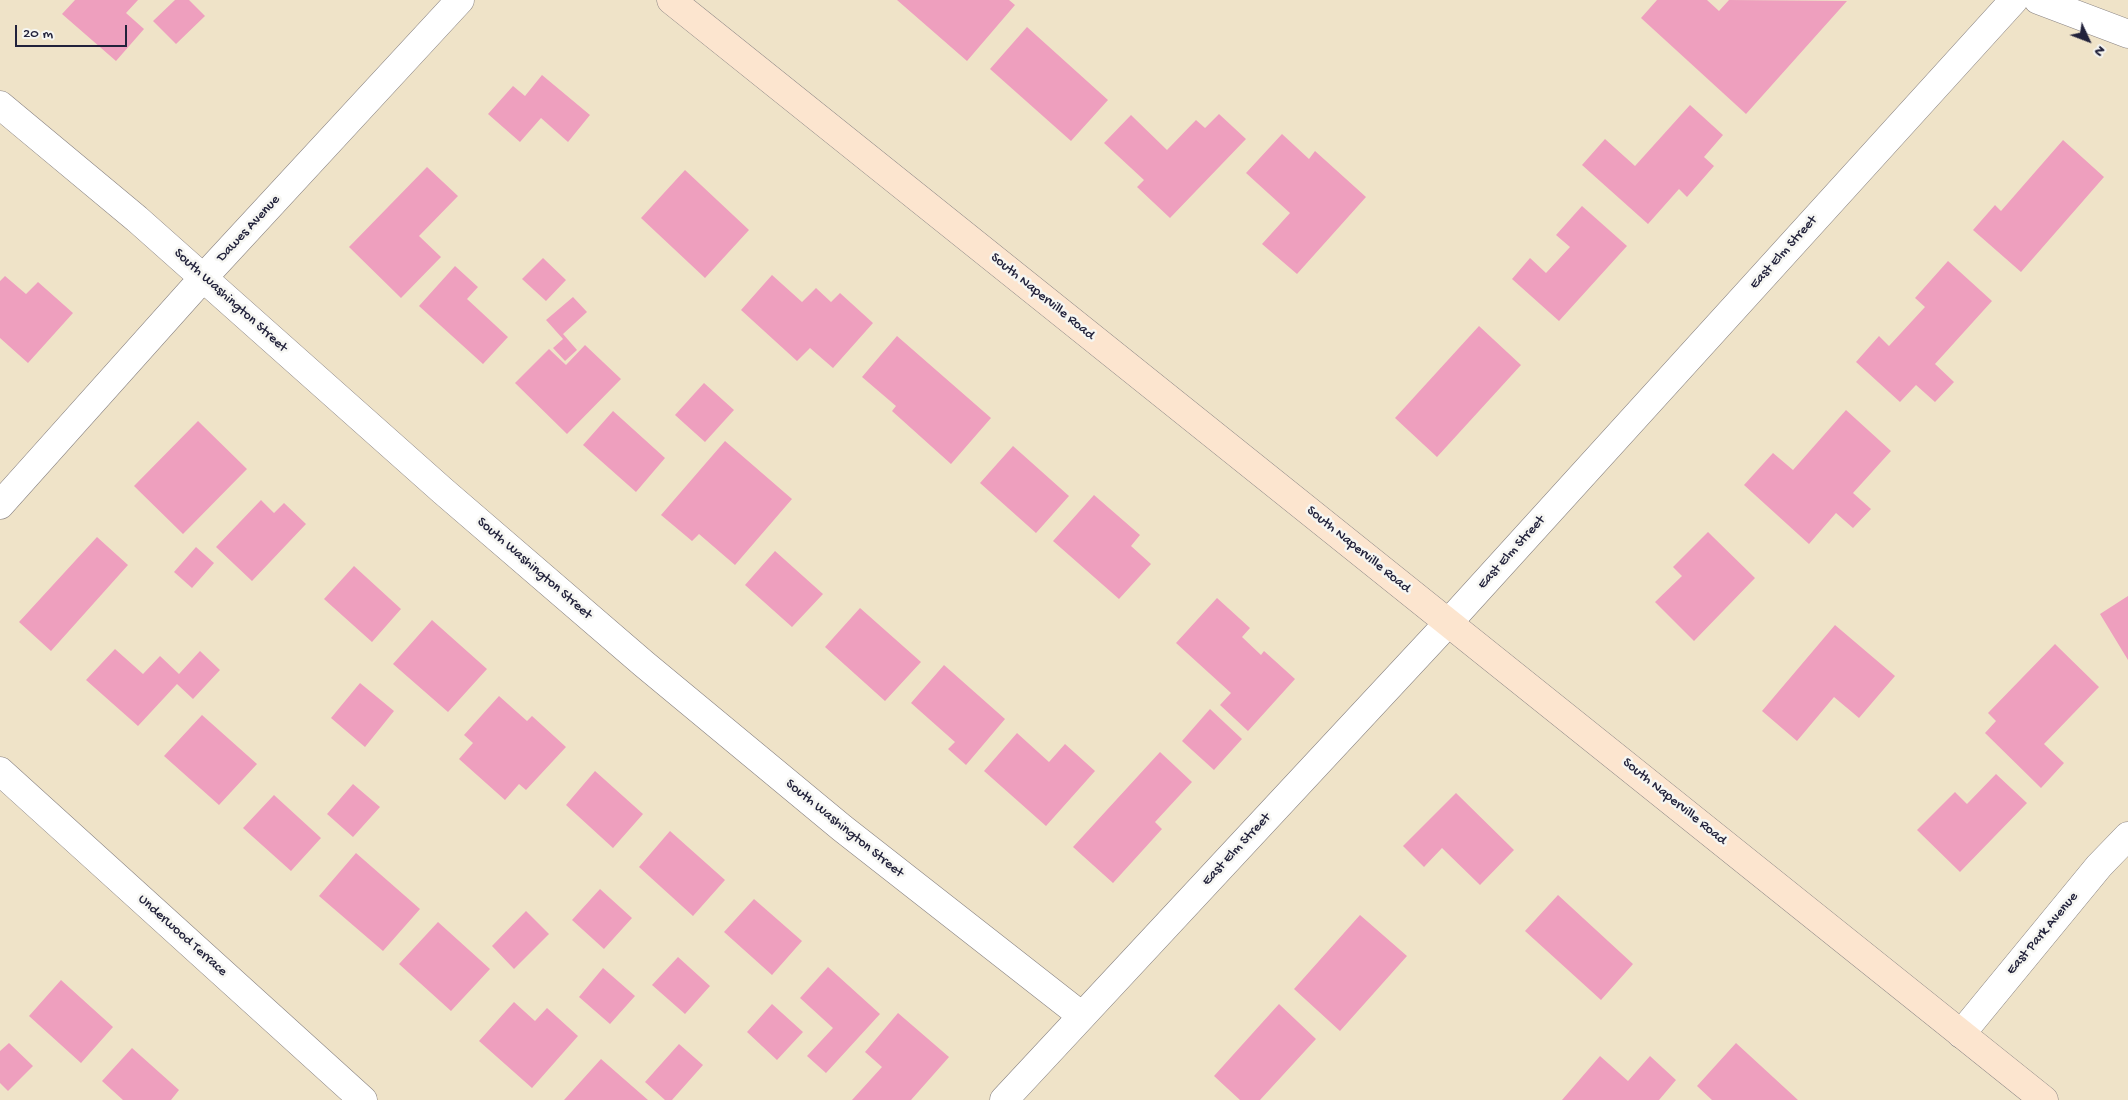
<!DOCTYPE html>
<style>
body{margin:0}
#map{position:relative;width:2128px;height:1100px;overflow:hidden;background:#efe3c8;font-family:"Gochi Hand",sans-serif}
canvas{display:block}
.north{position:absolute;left:2063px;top:15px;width:50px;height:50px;-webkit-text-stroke:4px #f6f6f2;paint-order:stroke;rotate:133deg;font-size:14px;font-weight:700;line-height:20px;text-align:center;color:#22223b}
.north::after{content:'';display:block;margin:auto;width:18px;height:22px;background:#22223b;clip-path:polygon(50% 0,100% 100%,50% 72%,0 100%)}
.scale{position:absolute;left:15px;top:25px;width:112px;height:22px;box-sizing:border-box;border:2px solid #22223b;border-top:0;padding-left:6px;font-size:15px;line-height:18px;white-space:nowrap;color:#22223b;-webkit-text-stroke:4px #f6f6f2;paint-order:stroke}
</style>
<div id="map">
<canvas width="2128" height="1100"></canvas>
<div class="north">N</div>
<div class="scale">20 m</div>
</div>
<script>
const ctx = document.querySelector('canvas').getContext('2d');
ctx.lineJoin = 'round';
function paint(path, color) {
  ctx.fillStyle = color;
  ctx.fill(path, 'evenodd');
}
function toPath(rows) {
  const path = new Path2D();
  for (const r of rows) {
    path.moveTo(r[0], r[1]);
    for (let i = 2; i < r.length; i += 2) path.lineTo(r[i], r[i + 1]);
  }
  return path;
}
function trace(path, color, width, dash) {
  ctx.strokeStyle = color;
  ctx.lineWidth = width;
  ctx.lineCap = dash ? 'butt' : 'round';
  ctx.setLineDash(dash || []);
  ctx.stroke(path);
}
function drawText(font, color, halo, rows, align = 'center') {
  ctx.font = font + ' "Gochi Hand",sans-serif';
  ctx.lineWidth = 5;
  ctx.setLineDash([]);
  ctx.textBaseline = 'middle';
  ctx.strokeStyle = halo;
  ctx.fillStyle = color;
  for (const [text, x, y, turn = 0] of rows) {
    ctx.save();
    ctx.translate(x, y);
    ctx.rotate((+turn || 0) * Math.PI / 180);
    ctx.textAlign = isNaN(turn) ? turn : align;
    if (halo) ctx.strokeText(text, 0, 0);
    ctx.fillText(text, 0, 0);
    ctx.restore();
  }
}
paint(toPath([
 [75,0,138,0,126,13,144,29,116,61,62,14],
 [175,0,189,0,205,16,176,44,153,21],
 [897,0,1009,0,1015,5,967,61],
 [1657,0,1707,0,1719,11,1729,0,1847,1,1746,114,1641,18],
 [1027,27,1108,100,1071,141,990,69],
 [542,75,590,115,568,142,541,118,520,142,488,114,513,86,525,96],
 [1690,105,1723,135,1704,157,1714,166,1687,197,1679,189,1648,224,1582,165,1605,139,1635,166],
 [1219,114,1246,139,1170,218,1137,187,1144,180,1104,143,1131,115,1167,150,1196,120,1205,128],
 [1282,134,1309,159,1315,151,1366,197,1297,274,1262,244,1290,213,1246,173],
 [2063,140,2104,177,2021,272,1973,230,1995,205,2001,211],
 [427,167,458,196,419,236,441,257,401,298,349,247],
 [685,170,749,230,705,278,641,218],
 [1582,206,1627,246,1559,321,1512,279,1530,258,1546,273,1570,247,1556,235],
 [543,258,566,280,546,301,522,279],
 [1948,261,1992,301,1935,364,1954,382,1935,402,1916,385,1900,402,1856,362,1879,336,1889,346,1925,307,1915,298],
 [455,266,478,287,467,299,508,337,483,364,419,306],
 [772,275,802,302,816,288,831,302,840,293,873,323,833,368,810,348,797,361,741,310],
 [5,276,26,294,38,282,73,313,28,363,0,338,0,281],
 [573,297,587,312,563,334,577,350,565,361,553,348,563,339,546,320],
 [1479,326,1521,365,1437,457,1395,418],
 [897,336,991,418,951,464,892,411,896,406,862,377],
 [585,345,621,379,567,434,515,383,549,349,566,365],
 [704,383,734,410,705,442,675,415],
 [1846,410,1891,451,1853,493,1871,509,1853,528,1836,513,1809,544,1744,485,1773,453,1793,470],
 [613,411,665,458,636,492,583,445],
 [198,421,247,469,183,534,134,486],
 [725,441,792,499,735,565,699,534,692,541,661,515],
 [1013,446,1069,496,1036,533,980,483],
 [1094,495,1140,535,1131,546,1151,564,1119,599,1053,541],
 [261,500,274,513,284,503,306,524,252,581,216,547],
 [1708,532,1755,578,1694,641,1655,602,1682,576,1673,567],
 [97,537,128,565,51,651,19,622],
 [196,547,214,563,192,588,174,572],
 [775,551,823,594,792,627,745,585],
 [354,566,401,609,372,642,324,599],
 [2128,596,2128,660,2100,614],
 [1217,598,1250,628,1242,637,1261,655,1264,651,1295,679,1248,731,1220,705,1231,693,1176,643],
 [860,608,921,662,885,701,825,647],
 [432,620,487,669,448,712,393,664],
 [1835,625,1895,676,1859,718,1834,697,1797,741,1762,711],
 [2055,644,2099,687,2044,744,2064,763,2041,788,1985,733,1996,721,1988,713],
 [115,649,143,674,160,656,179,674,200,651,220,670,193,699,177,684,138,726,86,680],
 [944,665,1005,719,966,765,948,749,955,742,911,703],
 [360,683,394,711,365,747,331,718],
 [499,696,527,721,532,716,566,747,526,790,519,784,505,800,459,759,473,743,464,735],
 [1210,709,1242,739,1214,770,1182,741],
 [202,715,257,764,219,805,164,756],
 [1017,733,1049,762,1065,744,1095,771,1046,826,984,771],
 [1160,752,1192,782,1155,822,1162,829,1113,883,1073,847],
 [595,771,643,814,613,848,566,805],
 [1996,774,2027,803,1960,872,1917,830,1955,792,1967,804],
 [353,784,380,807,353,837,327,814],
 [1456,793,1514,850,1480,885,1442,848,1424,867,1403,846],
 [274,795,321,838,291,871,243,828],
 [670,831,725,880,693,916,639,867],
 [356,853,420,909,383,951,319,896],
 [600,889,632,918,604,949,572,920],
 [1558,895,1633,964,1601,1000,1525,931],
 [754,899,802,941,772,975,724,932],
 [526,911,549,934,514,969,492,946],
 [1360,915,1407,956,1340,1031,1294,989],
 [438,922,490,969,451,1011,399,964],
 [678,957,710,986,685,1014,652,985],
 [828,967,880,1014,826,1073,807,1056,833,1028,800,998],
 [603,968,635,996,610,1024,579,997],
 [61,980,113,1027,81,1063,29,1016],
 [514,1002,535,1021,547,1008,578,1036,532,1088,479,1041],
 [772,1004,803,1032,777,1060,747,1032],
 [1279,1004,1316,1039,1260,1100,1240,1100,1214,1076],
 [898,1013,949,1057,911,1100,852,1100,882,1067,865,1052],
 [9,1043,33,1066,8,1091,0,1083,0,1051],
 [1736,1043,1798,1100,1712,1100,1697,1086],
 [679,1044,703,1065,672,1100,665,1100,645,1082],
 [132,1048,179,1090,171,1100,123,1100,102,1081],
 [1600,1056,1628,1081,1650,1056,1676,1080,1659,1100,1562,1100],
 [601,1059,648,1100,564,1100]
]), '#ee9fbe');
const minor = toPath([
 [2038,0,2128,34],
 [0,105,137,219,443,491,644,664,842,828,1082,1016],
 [0,505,203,278,460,0],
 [0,771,363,1100],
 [1961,1034,2099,866,2128,836],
 [1004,1100,1449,622,2014,0]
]);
const secondary = toPath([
 [671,0,2044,1100]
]);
trace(minor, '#888282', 29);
trace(secondary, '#888282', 29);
trace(minor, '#fff', 28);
trace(secondary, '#fce5cf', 28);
drawText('14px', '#22223b', '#f6f6f2', [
 ["Dawes Avenue",249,229,-47],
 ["East Elm Street",1784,253,-48],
 ["South Naperville Road",1042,297,39],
 ["South Washington Street",230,301,42],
 ["South Naperville Road",1358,550,39],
 ["East Elm Street",1512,553,-48],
 ["South Washington Street",534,569,41],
 ["South Naperville Road",1674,802,39],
 ["South Washington Street",844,829,39],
 ["East Elm Street",1237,850,-47],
 ["East Park Avenue",2043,934,-50],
 ["Underwood Terrace",182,936,42]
]);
</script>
